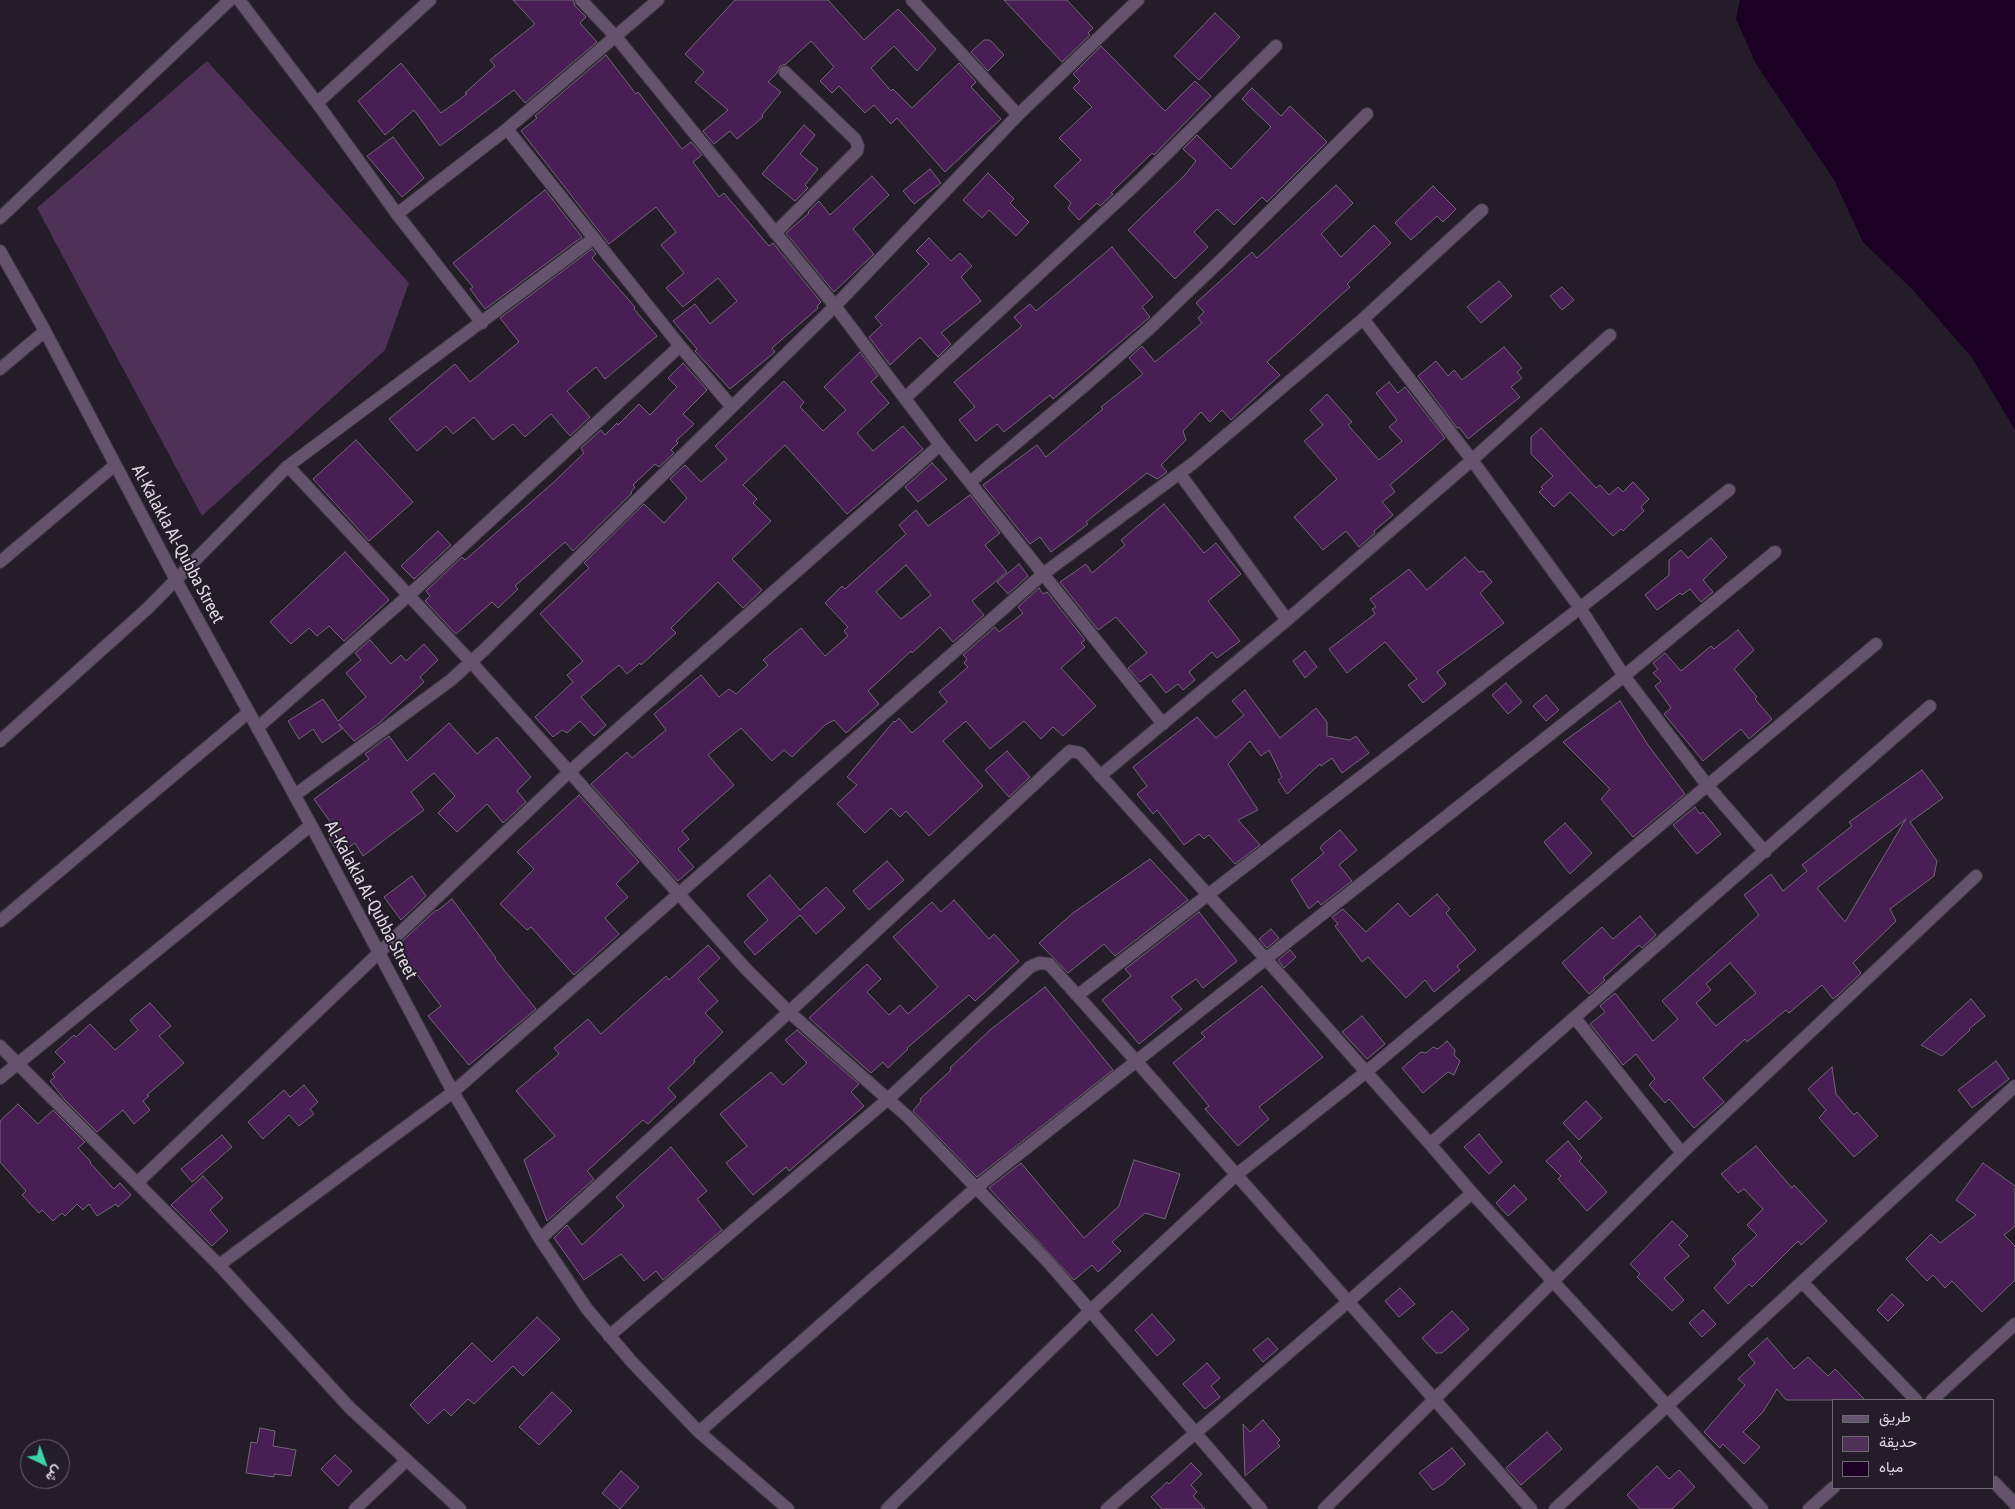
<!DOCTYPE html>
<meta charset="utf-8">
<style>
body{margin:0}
#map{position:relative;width:2015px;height:1509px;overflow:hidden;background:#251c29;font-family:"Asap Condensed",Vazirmatn,sans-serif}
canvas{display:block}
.legend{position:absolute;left:1832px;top:1399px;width:162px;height:90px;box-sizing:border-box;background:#251c29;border:1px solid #6f6772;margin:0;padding:6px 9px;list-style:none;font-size:15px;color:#ded7e0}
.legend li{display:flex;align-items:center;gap:10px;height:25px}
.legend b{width:25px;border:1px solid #6f6772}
.north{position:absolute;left:20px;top:1439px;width:50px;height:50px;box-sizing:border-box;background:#251c29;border:1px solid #6f6772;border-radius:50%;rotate:138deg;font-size:14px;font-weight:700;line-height:20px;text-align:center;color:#ded7e0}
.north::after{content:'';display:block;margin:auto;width:18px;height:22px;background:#3ad4a5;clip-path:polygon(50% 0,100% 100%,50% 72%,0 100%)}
</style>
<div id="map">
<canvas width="2015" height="1509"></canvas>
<ul class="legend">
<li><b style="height:6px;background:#65526c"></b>طريق</li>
<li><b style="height:14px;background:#4f3158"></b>حديقة</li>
<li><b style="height:14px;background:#1b0024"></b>مياه</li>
</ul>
<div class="north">ش</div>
</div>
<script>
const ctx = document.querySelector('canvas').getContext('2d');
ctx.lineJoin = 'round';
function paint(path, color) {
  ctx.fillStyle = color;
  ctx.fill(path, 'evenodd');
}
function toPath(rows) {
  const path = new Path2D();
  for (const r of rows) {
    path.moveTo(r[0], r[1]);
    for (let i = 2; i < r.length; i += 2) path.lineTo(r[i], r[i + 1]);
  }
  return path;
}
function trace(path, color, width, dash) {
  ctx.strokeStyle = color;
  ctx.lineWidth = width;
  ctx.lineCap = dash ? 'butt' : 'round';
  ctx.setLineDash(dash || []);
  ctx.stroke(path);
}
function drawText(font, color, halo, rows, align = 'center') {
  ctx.font = font + ' "Asap Condensed",sans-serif';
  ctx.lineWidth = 4;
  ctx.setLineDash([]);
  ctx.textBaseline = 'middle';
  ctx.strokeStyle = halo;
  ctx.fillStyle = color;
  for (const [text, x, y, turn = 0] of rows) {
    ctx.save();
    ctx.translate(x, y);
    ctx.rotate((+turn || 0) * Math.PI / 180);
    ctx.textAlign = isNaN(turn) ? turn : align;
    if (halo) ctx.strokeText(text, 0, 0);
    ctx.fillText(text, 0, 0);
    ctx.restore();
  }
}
paint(toPath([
 [207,61,409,283,385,350,202,516,37,208]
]), '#4f3158');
paint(toPath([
 [1740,0,2015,0,2015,430,1972,358,1913,290,1863,242,1834,180,1756,64,1736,19]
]), '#1b0024');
const building = toPath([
 [513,0,573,0,575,6,586,17,580,23,597,42,525,103,514,90,440,146,414,110,385,135,358,101,401,63,441,113,467,94,465,93,495,66,490,60,535,24,513,0],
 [735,0,828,0,864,40,898,9,936,49,917,71,894,46,871,68,891,91,893,89,912,108,959,63,976,82,971,87,1001,119,945,172,897,118,891,124,874,105,865,113,839,86,832,93,820,81,834,67,811,41,786,64,780,66,777,73,768,82,781,92,762,115,763,117,737,139,730,131,714,144,703,131,728,110,695,82,704,72,685,54,735,0],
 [1004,0,1067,0,1093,28,1088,33,1090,35,1062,62,1004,0],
 [1215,13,1240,37,1199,80,1174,56,1215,13],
 [984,40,990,40,1004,55,988,71,971,52,984,40],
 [1101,46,1165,111,1195,81,1211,96,1154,155,1152,153,1111,193,1113,194,1100,206,1097,203,1079,220,1068,208,1071,203,1054,186,1081,160,1059,138,1092,107,1073,88,1080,81,1073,74,1101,46],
 [606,55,636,94,638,92,682,149,691,142,702,155,693,162,719,197,724,193,769,246,773,243,821,302,817,306,818,308,772,348,775,352,730,389,695,351,697,349,673,321,695,304,710,324,737,301,718,278,683,307,666,288,684,273,661,245,676,232,656,207,609,244,521,131,537,118,535,116,606,55],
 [1252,88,1281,116,1290,106,1327,142,1267,202,1262,197,1234,225,1217,209,1194,232,1208,247,1175,279,1128,230,1185,175,1196,161,1183,149,1197,135,1231,169,1271,127,1242,99,1252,88],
 [804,125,815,135,800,154,818,169,805,185,808,188,795,201,762,174,804,125],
 [393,137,424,178,402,197,367,156,393,137],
 [930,169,941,183,914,204,903,191,930,169],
 [988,173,1014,199,1010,203,1029,222,1016,236,989,210,982,218,963,200,988,173],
 [872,176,889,195,853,229,874,254,834,292,786,233,809,213,808,212,819,201,830,215,872,176],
 [1336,185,1353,203,1321,234,1341,257,1374,225,1391,243,1347,284,1350,287,1267,362,1280,375,1231,420,1222,410,1210,422,1201,412,1183,431,1186,440,1161,465,1167,472,1157,479,1147,473,1086,522,1088,524,1051,552,1040,537,1030,544,983,485,1037,445,1046,457,1103,409,1101,407,1143,374,1129,358,1142,346,1155,362,1202,323,1198,318,1204,312,1196,303,1252,252,1257,258,1336,185],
 [1433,186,1456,209,1443,222,1437,216,1411,240,1395,223,1433,186],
 [545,190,582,237,485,309,470,289,473,287,453,263,545,190],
 [929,238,951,261,960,253,972,266,961,277,981,301,941,333,951,344,938,357,920,337,890,365,869,337,882,325,875,317,929,264,916,251,929,238],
 [1112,247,1153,297,1142,307,1150,317,1053,399,1050,395,1004,432,997,424,976,441,959,420,975,407,954,382,1022,326,1014,317,1030,304,1036,311,1112,247],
 [592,249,596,254,592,258,635,307,634,309,657,336,605,379,596,367,567,391,590,417,570,436,551,414,525,437,513,424,493,440,474,417,453,434,446,426,417,451,389,419,455,364,470,382,519,342,500,318,592,249],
 [1499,281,1512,296,1481,323,1467,307,1499,281],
 [1562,287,1574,300,1562,310,1550,296,1562,287],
 [1504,347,1522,368,1517,372,1522,378,1511,387,1520,397,1468,439,1459,427,1457,428,1418,376,1436,361,1448,376,1454,370,1462,380,1504,347],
 [860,352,878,376,871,382,889,403,857,433,873,451,903,426,923,449,847,514,785,445,743,485,757,499,753,503,771,521,732,559,762,590,743,608,718,582,671,628,676,633,641,665,640,663,627,674,619,665,581,697,606,725,594,736,580,721,567,733,562,730,553,737,535,717,573,682,567,675,583,661,540,614,589,568,584,563,644,504,664,523,687,498,670,479,685,465,701,482,727,459,715,446,784,381,804,402,800,407,823,431,846,410,824,387,860,352],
 [683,363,707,390,683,414,694,424,676,441,678,443,671,450,674,453,659,467,655,464,633,485,635,487,631,492,632,493,573,551,565,542,515,586,518,589,498,608,492,602,456,634,425,601,430,596,426,591,462,557,465,560,554,482,584,453,581,448,601,430,605,435,617,423,618,425,639,404,650,415,677,387,668,378,683,363],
 [1389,382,1398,393,1405,387,1445,438,1390,485,1395,492,1382,502,1393,515,1374,531,1375,533,1359,547,1346,531,1323,550,1294,517,1337,479,1304,441,1323,425,1310,410,1327,394,1352,422,1348,425,1379,460,1402,441,1389,427,1397,420,1376,393,1389,382],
 [1541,428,1596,488,1600,485,1609,495,1618,487,1623,492,1633,482,1649,499,1641,507,1644,511,1623,531,1621,529,1613,536,1570,492,1554,507,1539,492,1543,489,1541,487,1553,476,1531,454,1531,437,1541,428],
 [356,440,413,502,369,541,313,479,356,440],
 [932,463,947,479,918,502,905,487,932,463],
 [970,495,1000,533,985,545,1007,572,972,601,984,615,953,642,940,627,912,653,911,651,868,691,879,704,846,733,834,720,825,725,792,757,784,750,772,761,741,728,708,755,734,785,682,831,689,839,678,849,694,867,678,881,591,784,627,752,632,758,666,730,654,714,701,675,719,697,729,689,736,694,768,665,763,660,801,628,825,656,848,636,844,631,848,627,825,603,842,586,845,589,906,534,899,525,916,510,928,526,970,495],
 [906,565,931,595,901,619,876,592,906,565],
 [1164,504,1204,553,1216,543,1241,574,1208,601,1240,641,1217,658,1212,652,1189,672,1195,680,1183,690,1178,684,1166,693,1151,674,1140,682,1128,668,1147,653,1116,617,1098,630,1060,582,1086,564,1092,573,1125,545,1121,540,1164,504],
 [438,531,451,545,414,579,401,566,438,531],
 [1711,538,1727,557,1703,580,1713,592,1701,602,1690,589,1682,595,1680,593,1657,610,1645,595,1669,575,1669,560,1681,550,1688,558,1711,538],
 [345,552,389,600,344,641,329,626,317,636,309,628,291,644,270,622,345,552],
 [1465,557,1479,572,1483,571,1492,582,1480,593,1504,623,1437,672,1446,684,1423,703,1408,685,1417,679,1385,642,1347,673,1329,649,1375,614,1372,609,1376,607,1370,599,1409,569,1427,590,1465,557],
 [1019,564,1028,576,1008,594,997,582,1019,564],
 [1039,588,1043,594,1047,592,1085,640,1081,643,1085,647,1061,668,1096,706,1063,736,1053,727,1041,739,1024,721,990,749,966,721,943,741,983,786,929,836,906,811,900,817,891,808,865,833,837,804,857,785,847,777,894,721,895,722,899,718,912,733,947,702,939,692,968,667,964,663,967,659,963,655,995,627,999,632,1023,613,1018,607,1039,588],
 [1738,630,1754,650,1734,669,1757,697,1755,699,1772,719,1749,739,1741,729,1703,761,1664,714,1671,708,1655,686,1661,681,1653,673,1658,669,1653,663,1665,653,1681,671,1711,646,1714,649,1738,630],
 [370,640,391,664,401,655,406,661,424,644,438,660,420,677,424,682,379,723,354,741,339,724,342,729,322,743,313,729,299,739,288,721,323,699,338,721,366,697,346,673,361,660,355,653,370,640],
 [1305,651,1317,667,1305,678,1293,661,1305,651],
 [1506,683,1522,702,1508,714,1492,695,1506,683],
 [1245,690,1280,738,1316,708,1327,722,1327,736,1350,740,1356,736,1369,753,1342,773,1332,758,1321,766,1320,764,1287,794,1278,780,1282,777,1269,750,1261,756,1250,741,1228,764,1258,810,1238,820,1260,845,1235,864,1209,835,1204,839,1199,834,1184,845,1157,810,1153,814,1137,794,1147,786,1133,767,1197,717,1216,738,1244,715,1232,701,1245,690],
 [1546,695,1559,710,1546,721,1533,706,1546,695],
 [1620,701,1648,745,1685,794,1633,837,1601,799,1610,789,1563,742,1620,701],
 [449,723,477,754,497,737,531,777,517,791,526,802,503,823,487,804,457,832,438,813,455,796,434,773,411,792,424,810,363,856,355,843,339,854,329,839,338,833,314,799,369,759,365,754,389,736,407,761,449,723],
 [1007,751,1030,777,1009,797,985,770,1007,751],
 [1922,770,1943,798,1910,822,1937,861,1934,876,1890,909,1896,921,1853,963,1861,973,1838,995,1833,999,1822,985,1789,1013,1786,1010,1747,1042,1745,1039,1703,1078,1724,1102,1694,1128,1669,1099,1665,1103,1649,1085,1655,1079,1636,1054,1623,1065,1590,1024,1605,1012,1600,1006,1615,993,1653,1041,1678,1019,1662,1001,1759,915,1744,895,1771,874,1783,891,1807,871,1802,865,1852,826,1849,822,1922,770],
 [1906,819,1904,822,1845,922,1817,888,1906,819],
 [1730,963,1756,993,1716,1026,1696,1003,1711,990,1706,984,1730,963],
 [579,795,639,862,616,884,628,897,605,918,619,934,574,975,531,927,527,930,500,904,534,869,517,852,579,795],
 [1695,807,1700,814,1703,812,1721,834,1697,854,1673,825,1695,807],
 [1565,823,1592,853,1570,874,1544,842,1565,823],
 [1340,830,1357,850,1339,865,1352,881,1321,905,1318,901,1309,909,1291,880,1324,853,1320,848,1323,844,1340,830],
 [1150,859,1188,900,1115,956,1104,944,1068,973,1039,943,1073,913,1150,859],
 [887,861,904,880,869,910,853,891,887,861],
 [770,875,800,910,826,887,845,908,816,934,800,915,755,955,744,942,768,920,747,895,770,875],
 [412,876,426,896,401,920,384,897,412,876],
 [1437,894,1450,909,1446,913,1476,950,1457,966,1460,970,1434,992,1425,980,1406,998,1368,957,1362,962,1335,926,1338,924,1332,917,1343,909,1366,932,1398,903,1410,917,1437,894],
 [452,899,496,958,495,959,536,1009,469,1065,428,1016,441,1006,396,947,436,910,437,911,452,899],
 [954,900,989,939,994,934,1019,961,975,1001,969,995,907,1048,908,1049,888,1068,883,1062,871,1073,809,1018,867,964,881,979,867,992,889,1015,900,1005,908,1014,938,987,893,937,932,902,941,912,954,900],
 [1199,912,1237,961,1203,988,1196,979,1171,997,1182,1009,1139,1044,1102,1000,1131,976,1125,969,1199,912],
 [1640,916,1656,935,1642,948,1639,945,1603,978,1605,980,1589,994,1562,963,1602,927,1613,939,1640,916],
 [1271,929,1279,938,1267,948,1259,939,1271,929],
 [708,945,720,958,698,979,718,1001,705,1013,723,1032,694,1060,695,1062,668,1088,676,1097,648,1124,643,1120,587,1171,594,1179,547,1221,524,1160,555,1136,516,1091,559,1054,554,1048,588,1019,601,1034,666,976,669,980,708,945],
 [1290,950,1296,957,1284,968,1278,960,1290,950],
 [1262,986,1323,1057,1259,1107,1269,1119,1238,1146,1205,1109,1209,1106,1173,1063,1205,1037,1201,1033,1262,986],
 [1045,987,1113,1070,977,1177,913,1111,921,1101,920,1099,951,1070,950,1068,990,1030,1045,987],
 [1971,999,1985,1016,1969,1029,1970,1030,1942,1056,1921,1045,1971,999],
 [150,1003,171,1026,159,1036,184,1063,147,1095,149,1096,143,1101,150,1110,134,1124,123,1110,97,1132,64,1099,50,1081,55,1077,52,1074,65,1062,55,1052,74,1035,76,1037,90,1024,115,1050,138,1030,130,1020,150,1003],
 [1362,1016,1385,1044,1367,1059,1342,1032,1362,1016],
 [797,1030,859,1084,851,1092,864,1106,789,1171,786,1167,753,1195,726,1163,747,1146,720,1114,771,1072,783,1085,807,1063,785,1040,797,1030],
 [1447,1041,1455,1050,1454,1055,1460,1061,1454,1075,1448,1072,1423,1093,1402,1068,1421,1052,1426,1053,1433,1047,1438,1049,1447,1041],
 [1996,1061,2009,1079,1972,1108,1958,1090,1996,1061],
 [1832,1067,1836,1094,1854,1115,1857,1112,1878,1136,1854,1157,1819,1118,1826,1110,1808,1089,1832,1067],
 [304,1085,318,1102,310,1109,314,1114,299,1126,289,1115,263,1139,248,1122,284,1090,290,1097,304,1085],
 [1586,1101,1602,1118,1579,1140,1563,1123,1586,1101],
 [18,1104,38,1124,53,1110,85,1142,78,1148,91,1162,90,1163,114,1189,120,1183,131,1195,118,1207,116,1204,97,1216,89,1204,83,1210,77,1204,65,1216,62,1213,53,1221,42,1210,39,1213,22,1195,26,1191,0,1162,0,1121,18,1104],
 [1479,1134,1502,1162,1489,1174,1464,1147,1479,1134],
 [222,1135,232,1147,192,1182,181,1169,222,1135],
 [1568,1141,1582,1158,1579,1161,1607,1192,1587,1211,1558,1179,1561,1176,1546,1161,1568,1141],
 [1756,1146,1792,1188,1794,1185,1827,1221,1801,1245,1798,1241,1752,1287,1749,1284,1728,1304,1714,1288,1736,1264,1732,1259,1757,1235,1747,1225,1763,1209,1744,1189,1738,1193,1721,1174,1756,1146],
 [671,1147,707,1191,697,1199,722,1230,663,1280,656,1271,644,1281,621,1254,584,1280,554,1238,567,1225,582,1245,624,1206,616,1197,671,1147],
 [1134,1160,1180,1174,1165,1219,1145,1213,1112,1242,1121,1251,1098,1272,1092,1265,1074,1280,989,1188,1021,1163,1084,1238,1119,1206,1134,1160],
 [1983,1163,2015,1186,2015,1226,2004,1235,2015,1246,2015,1280,1982,1312,1952,1281,1945,1288,1933,1275,1927,1281,1906,1259,1931,1234,1940,1243,1976,1215,1956,1200,1983,1163],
 [203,1176,223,1198,210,1210,228,1231,212,1246,171,1205,203,1176],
 [1514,1185,1527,1199,1508,1216,1496,1203,1514,1185],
 [1672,1221,1688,1236,1679,1245,1689,1256,1664,1278,1684,1300,1672,1311,1637,1277,1640,1274,1630,1264,1672,1221],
 [1400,1288,1415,1304,1399,1317,1385,1301,1400,1288],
 [1892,1294,1904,1305,1888,1321,1877,1310,1892,1294],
 [1703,1310,1716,1324,1702,1337,1689,1323,1703,1310],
 [1452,1311,1469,1329,1442,1353,1436,1353,1422,1338,1452,1311],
 [1152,1314,1175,1340,1157,1356,1135,1330,1152,1314],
 [537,1317,560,1339,523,1376,513,1366,474,1404,468,1399,451,1416,444,1409,428,1424,410,1405,472,1343,492,1362,537,1317],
 [1268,1338,1278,1349,1263,1362,1253,1350,1268,1338],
 [1767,1338,1794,1369,1808,1357,1828,1376,1835,1369,1865,1400,1786,1400,1777,1389,1763,1412,1743,1432,1760,1447,1744,1464,1723,1444,1720,1448,1704,1432,1745,1385,1738,1379,1755,1363,1748,1355,1767,1338],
 [1207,1363,1220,1378,1211,1386,1220,1397,1205,1409,1183,1384,1207,1363],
 [552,1392,572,1411,539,1445,519,1427,552,1392],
 [1263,1420,1280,1440,1277,1443,1280,1446,1245,1476,1243,1424,1250,1432,1263,1420],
 [260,1428,275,1431,273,1446,296,1450,291,1476,274,1474,274,1477,246,1473,251,1442,257,1443,260,1428],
 [1547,1432,1562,1449,1521,1485,1506,1468,1547,1432],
 [1452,1448,1465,1464,1443,1484,1433,1490,1419,1473,1452,1448],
 [335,1455,352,1471,338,1486,321,1469,335,1455],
 [1191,1463,1202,1474,1191,1485,1197,1492,1193,1496,1205,1509,1162,1509,1151,1497,1167,1482,1169,1484,1191,1463],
 [1657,1466,1669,1479,1679,1470,1695,1487,1672,1509,1640,1509,1627,1495,1657,1466],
 [621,1471,639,1487,620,1509,602,1493,621,1471]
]);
paint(building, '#481e55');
trace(building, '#716675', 1);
const minor = toPath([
 [239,0,317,103,397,214,482,323],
 [581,0,616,37,835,306,940,445,1163,724],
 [912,0,1018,115],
 [317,103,430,0],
 [507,129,680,346,731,406],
 [397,214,507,129,658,0],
 [0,218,230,0],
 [775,233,857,151,858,146,855,139,785,72],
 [0,251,45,331,176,580,311,825,453,1092,540,1239,587,1309,631,1361,699,1432,788,1509],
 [1363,319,1472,460,1580,608,1624,676,1707,785,1765,852],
 [0,369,45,331],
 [905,398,1135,185,1276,46],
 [288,466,471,662,746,969,789,1012,908,1117,1050,1264,1261,1509],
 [1180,474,1287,620],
 [970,482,1082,388,1148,330,1221,260,1367,114],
 [0,562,115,465],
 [257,728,408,596,680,346],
 [0,741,148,608,288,466,594,238],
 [1100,776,1287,620,1472,460,1610,335],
 [295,795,451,680,484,650,835,306,1018,115,1138,0],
 [0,921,249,712],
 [1078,995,1580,608,1729,490],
 [1575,1018,1682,1153],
 [0,1046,219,1265,350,1408,460,1509],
 [0,1078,311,825],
 [1430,1144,1930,706],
 [138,1182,569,772,940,445],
 [540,1239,789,1012,1070,751,1080,753,1266,959,1430,1144,1472,1193,1762,1509],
 [219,1265,453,1092,1043,574,1192,464,1363,319,1482,210],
 [1803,1283,1916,1400],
 [609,1336,887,1100,1030,967,1039,963,1049,964,1137,1062,1531,1509],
 [1932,1400,2015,1324],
 [699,1432,977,1187,1624,676,1775,552],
 [1994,1482,2015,1504],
 [355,1509,407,1460],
 [887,1509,1091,1310,1236,1175,1366,1072,1876,644],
 [1107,1509,1349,1301,1472,1193],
 [1324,1509,1682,1153,1976,876],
 [1555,1509,2015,1086],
 [1809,1509,1834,1487]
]);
trace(minor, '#3f3643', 14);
trace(minor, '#65526c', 12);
drawText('18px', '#ded7e0', '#251c29', [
 ["Al-Kalakla Al-Qubba Street",178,544,62],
 ["Al-Kalakla Al-Qubba Street",371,900,62]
]);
</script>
